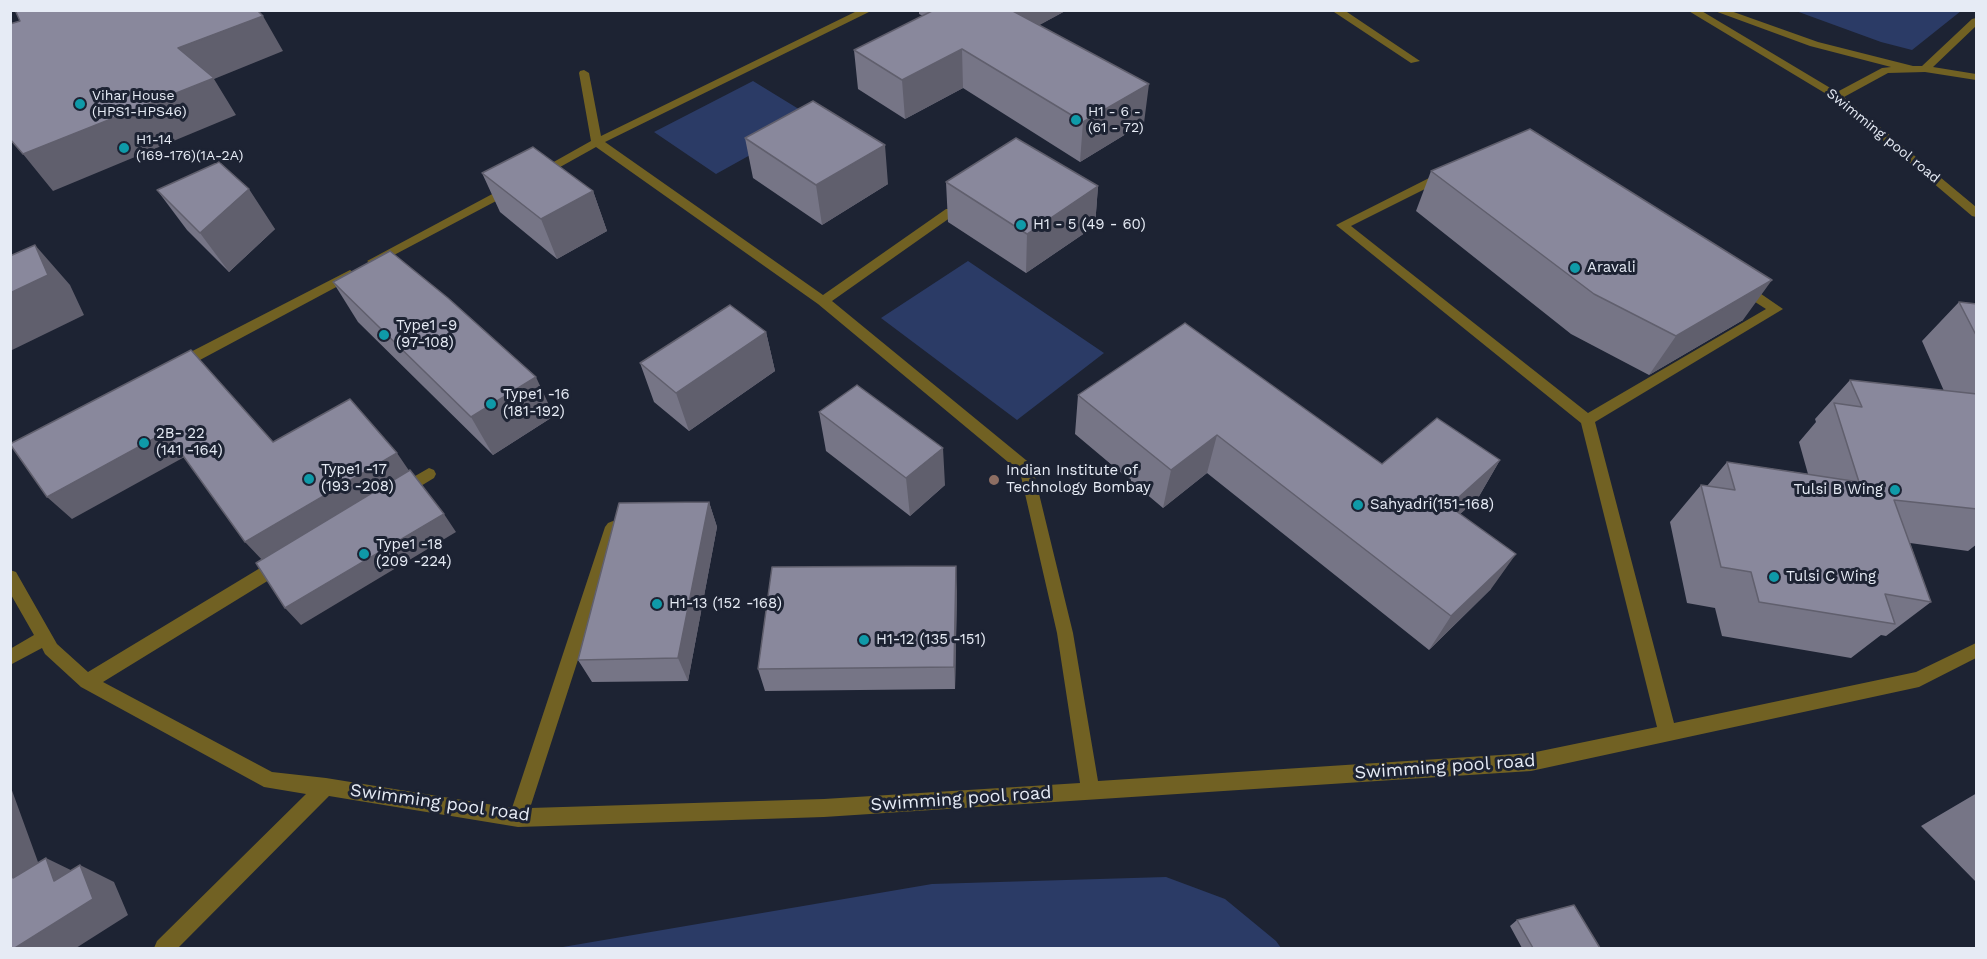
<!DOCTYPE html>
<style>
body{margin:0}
#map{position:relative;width:1987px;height:959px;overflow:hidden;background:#1d2333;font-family:"Work Sans",sans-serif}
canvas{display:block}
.frame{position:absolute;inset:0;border:12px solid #e6ebf5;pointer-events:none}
</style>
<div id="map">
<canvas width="1987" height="959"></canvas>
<div class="frame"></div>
</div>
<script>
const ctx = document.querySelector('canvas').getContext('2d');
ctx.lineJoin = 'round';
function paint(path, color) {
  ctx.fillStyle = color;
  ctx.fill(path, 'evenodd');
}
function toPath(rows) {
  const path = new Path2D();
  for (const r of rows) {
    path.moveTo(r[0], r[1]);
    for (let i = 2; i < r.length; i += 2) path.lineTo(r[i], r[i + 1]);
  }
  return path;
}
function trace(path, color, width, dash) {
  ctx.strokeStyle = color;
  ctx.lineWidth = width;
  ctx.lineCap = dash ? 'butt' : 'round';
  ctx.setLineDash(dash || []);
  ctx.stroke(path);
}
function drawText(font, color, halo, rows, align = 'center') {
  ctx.font = font + ' "Work Sans",sans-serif';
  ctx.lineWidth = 6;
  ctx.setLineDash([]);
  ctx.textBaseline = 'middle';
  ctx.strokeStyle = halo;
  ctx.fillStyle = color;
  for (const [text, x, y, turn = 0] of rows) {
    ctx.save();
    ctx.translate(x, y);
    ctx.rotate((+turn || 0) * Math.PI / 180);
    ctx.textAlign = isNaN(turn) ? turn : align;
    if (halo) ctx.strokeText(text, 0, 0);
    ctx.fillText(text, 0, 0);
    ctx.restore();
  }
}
paint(toPath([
 [1796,11,1961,11,1912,50,1881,42],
 [753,81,815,119,716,174,654,132],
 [968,261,1104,353,1017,420,881,318],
 [1166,877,1225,899,1276,941,1281,948,557,948,932,884]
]), '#2b3b66');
paint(toPath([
 [859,10,873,10,605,142,823,295,946,209,954,209,954,215,832,301,1032,465,1073,633,1098,781,1531,753,1657,727,1581,423,1336,225,1443,171,1449,175,1447,178,1351,226,1588,413,1766,309,1738,291,1737,288,1738,285,1748,285,1783,309,1595,422,1674,723,1916,672,1976,643,1976,658,1919,687,1531,771,824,817,518,827,329,796,178,948,154,948,157,941,306,794,264,787,81,687,45,654,42,648,10,665,10,649,34,635,10,593,10,570,16,572,57,644,88,672,275,559,281,557,287,559,289,564,287,569,103,682,272,772,326,778,512,808,605,527,608,523,613,521,618,523,621,527,530,808,824,799,1080,783,1057,633,1020,472,818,304,596,147,544,176,540,177,534,173,591,141,579,73,580,71,584,70,589,73,601,136,859,10],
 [1331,10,1344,10,1420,61,1411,63,1331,10],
 [1687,10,1700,10,1837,92,1882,68,1891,67,1810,46,1712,10,1728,10,1818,42,1913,66,1922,66,1972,19,1976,18,1976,26,1933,67,1976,74,1976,80,1925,72,1888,73,1844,97,1976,207,1976,217,1972,216,1833,98,1687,10],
 [511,184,517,188,515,191,377,264,373,265,367,261,511,184],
 [350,270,356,274,355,277,185,368,175,368,173,364,175,360,350,270],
 [429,468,434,470,436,474,434,478,406,495,396,495,393,491,396,487,429,468]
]), '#716123');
paint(toPath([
 [919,10,1067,10,1039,25,1144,123,1080,162,963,88,905,119,858,89,854,50,923,16,919,14],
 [745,138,888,184,822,225,753,178],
 [1431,171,1743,320,1649,375,1571,334,1416,211],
 [482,173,593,191,607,231,557,259,500,212],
 [946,182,1098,186,1095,226,1026,273,948,222],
 [157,190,275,229,229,272,187,230],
 [333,282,554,416,493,455,358,322],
 [1959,302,1977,304,1977,544,1968,551,1910,543,1931,602,1886,636,1881,635,1851,658,1722,636,1715,608,1687,603,1670,522,1701,485,1707,486,1727,462,1808,474,1799,442,1816,422,1815,419,1850,380,1944,391,1922,341],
 [766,332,775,371,689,431,654,402,640,363],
 [1078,395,1382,464,1500,460,1478,498,1460,514,1491,589,1429,650,1207,473,1163,508,1075,434],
 [819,412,945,485,910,516,826,451],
 [709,502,717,527,688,681,592,682,578,660],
 [957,590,955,689,765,691,758,669],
 [1977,793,1977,883,1921,826],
 [1517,920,1600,948,1522,948,1510,926]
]), '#767586');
paint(toPath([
 [1003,10,1067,10,1003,45],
 [263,16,283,51,214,79,236,115,53,191,23,154,178,48],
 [962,49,963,88,905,119,902,80],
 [1149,84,1144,123,1080,162,1083,122],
 [885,145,888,184,822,225,816,185],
 [1098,186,1095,226,1026,273,1027,234],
 [249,189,275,229,229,272,200,233],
 [593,191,607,231,557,259,541,219],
 [35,245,70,285,84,315,10,351,10,293],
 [1772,280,1743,320,1649,375,1676,336],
 [766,332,775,371,689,431,676,393],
 [536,377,554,416,493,455,471,417],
 [166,432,188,455,72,519,47,497],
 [1217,435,1207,473,1163,508,1171,470],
 [943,448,945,485,910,516,906,478],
 [397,453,412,475,265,563,245,542],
 [1500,460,1478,498,1428,543,1449,506],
 [709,502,717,527,688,681,678,658],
 [444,514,456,532,301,625,285,608],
 [1516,554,1491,589,1429,650,1451,616],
 [956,566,957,590,955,689,954,667],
 [10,785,50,895,13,878,10,871],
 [46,858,81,875,54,881],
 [80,865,114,882,128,915,76,948,15,948]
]), '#605f6d');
const building = toPath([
 [15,10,257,10,263,16,178,48,214,78,23,154,10,139,10,24,20,21,15,10],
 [934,10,1011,10,1149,84,1083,122,962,49,902,80,854,50,934,10],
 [813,101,885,145,816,185,745,138,813,101],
 [1530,129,1772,280,1676,336,1594,294,1431,171,1530,129],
 [1016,138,1098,186,1027,234,946,182,1016,138],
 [533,147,593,191,541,219,482,173,533,147],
 [219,162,249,189,200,233,157,190,219,162],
 [35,245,48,275,10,293,10,256,35,245],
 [390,251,448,298,536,377,471,417,333,282,390,251],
 [1959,302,1977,304,1977,337,1959,302],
 [730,305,766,332,676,393,640,363,730,305],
 [1185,323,1382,464,1437,418,1500,460,1449,506,1516,554,1451,616,1217,435,1171,470,1078,395,1185,323],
 [191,350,273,442,350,399,397,453,245,542,166,432,47,497,10,444,191,350],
 [1850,380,1977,394,1977,509,1894,500,1931,602,1885,594,1895,624,1759,602,1751,572,1721,567,1701,485,1735,490,1727,462,1859,482,1834,403,1862,407,1850,380],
 [857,385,943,448,906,478,819,412,857,385],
 [410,470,444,514,285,608,256,563,410,470],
 [709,502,678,658,578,660,619,503,709,502],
 [956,566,954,667,758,669,772,567,956,566],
 [46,858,54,881,80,865,93,899,15,948,10,948,10,871,13,878,46,858],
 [1574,905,1600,948,1533,948,1517,920,1574,905]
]);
paint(building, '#89889c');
trace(building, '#605f6d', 1.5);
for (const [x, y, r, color] of [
 [80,104,6,"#0f9aa8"],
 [1076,120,6,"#0f9aa8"],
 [124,148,6,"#0f9aa8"],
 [1021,225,6,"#0f9aa8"],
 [1575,268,6,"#0f9aa8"],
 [384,335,6,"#0f9aa8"],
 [491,404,6,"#0f9aa8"],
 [144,443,6,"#0f9aa8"],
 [309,479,6,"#0f9aa8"],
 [994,480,6,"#8d6e63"],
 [1895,490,6,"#0f9aa8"],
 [1358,505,6,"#0f9aa8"],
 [364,554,6,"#0f9aa8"],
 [1774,577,6,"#0f9aa8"],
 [657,604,6,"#0f9aa8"],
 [864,640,6,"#0f9aa8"]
]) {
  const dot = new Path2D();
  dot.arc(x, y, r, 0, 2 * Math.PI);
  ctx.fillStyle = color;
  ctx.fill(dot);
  trace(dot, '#1d2333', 2);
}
drawText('14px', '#e6ebf5', '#1d2333', [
 ["Vihar House",92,96],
 ["(HPS1-HPS46)",92,112],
 ["H1 - 6 -",1088,112],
 ["(61 - 72)",1088,128],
 ["H1-14",136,140],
 ["(169-176)(1A-2A)",136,156]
], 'left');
drawText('14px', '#e6ebf5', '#1d2333', [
 ["Swimming pool road",1883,136,39]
]);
drawText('15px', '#e6ebf5', '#1d2333', [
 ["H1 - 5 (49 - 60)",1033,225],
 ["Aravali",1587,268],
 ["Type1 -9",396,326],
 ["(97-108)",396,343],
 ["Type1 -16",503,395],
 ["(181-192)",503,412],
 ["2B- 22",156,434],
 ["(141 -164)",156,451],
 ["Type1 -17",321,470],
 ["(193 -208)",321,487],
 ["Indian Institute of",1006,471],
 ["Technology Bombay",1006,488],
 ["Tulsi B Wing",1883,490,"right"],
 ["Sahyadri(151-168)",1370,505],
 ["Type1 -18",376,545],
 ["(209 -224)",376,562],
 ["Tulsi C Wing",1786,577],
 ["H1-13 (152 -168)",669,604],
 ["H1-12 (135 -151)",876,640]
], 'left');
drawText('18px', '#e6ebf5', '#1d2333', [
 ["Swimming pool road",1445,767,-4],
 ["Swimming pool road",961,799,-4],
 ["Swimming pool road",440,803,8]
]);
</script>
